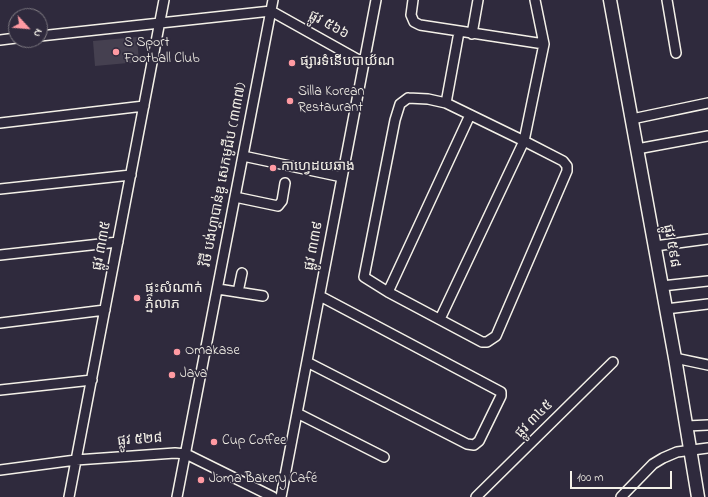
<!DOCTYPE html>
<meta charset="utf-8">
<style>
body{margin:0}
#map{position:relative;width:708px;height:497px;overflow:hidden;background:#2f2a3d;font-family:"Indie Flower",sans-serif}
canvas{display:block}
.north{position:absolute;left:8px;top:8px;width:40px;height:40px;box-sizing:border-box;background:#2f2a3d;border:1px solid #7e7a81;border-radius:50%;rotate:116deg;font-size:11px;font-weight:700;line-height:16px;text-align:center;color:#f4f1e8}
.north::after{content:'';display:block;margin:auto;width:14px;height:18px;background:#ff9aa2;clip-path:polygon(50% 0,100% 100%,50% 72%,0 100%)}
.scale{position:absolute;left:570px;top:471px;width:102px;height:18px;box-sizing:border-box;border:2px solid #f4f1e8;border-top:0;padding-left:5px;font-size:12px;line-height:14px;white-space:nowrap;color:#f4f1e8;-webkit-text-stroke:3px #2f2a3d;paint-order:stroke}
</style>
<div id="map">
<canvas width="708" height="497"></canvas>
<div class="north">N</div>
<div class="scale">100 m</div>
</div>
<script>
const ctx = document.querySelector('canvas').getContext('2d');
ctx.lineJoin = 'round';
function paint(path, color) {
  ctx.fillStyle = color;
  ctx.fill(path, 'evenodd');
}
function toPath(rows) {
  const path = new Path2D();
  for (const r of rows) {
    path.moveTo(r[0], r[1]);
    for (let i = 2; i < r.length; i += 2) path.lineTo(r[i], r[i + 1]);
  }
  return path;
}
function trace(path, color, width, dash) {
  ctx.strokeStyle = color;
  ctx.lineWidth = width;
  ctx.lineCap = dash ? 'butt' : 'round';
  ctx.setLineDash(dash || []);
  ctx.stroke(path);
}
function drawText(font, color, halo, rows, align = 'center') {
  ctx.font = font + ' "Indie Flower","Noto Sans Khmer",sans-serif';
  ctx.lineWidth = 3.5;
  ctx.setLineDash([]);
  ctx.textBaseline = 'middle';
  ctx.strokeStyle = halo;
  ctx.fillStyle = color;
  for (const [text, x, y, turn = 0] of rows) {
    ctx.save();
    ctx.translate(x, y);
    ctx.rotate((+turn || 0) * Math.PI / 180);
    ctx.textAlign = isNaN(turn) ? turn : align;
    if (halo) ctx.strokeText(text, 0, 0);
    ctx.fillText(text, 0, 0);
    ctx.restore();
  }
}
paint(toPath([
 [137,37,139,62,95,66,93,41]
]), '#454050');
const minor = toPath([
 [413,0,411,15,414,22,420,25,544,44],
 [667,0,676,53],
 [472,34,478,0],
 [40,36,271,11,364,63],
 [0,40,16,38],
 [408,98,428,99,446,103,524,141,563,161,567,166,567,171,496,336,487,342,482,342,388,292,364,277,395,120,400,104,408,98],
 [446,103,459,32],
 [632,119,708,103],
 [0,123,144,106],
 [637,149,708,136],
 [243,156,342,177],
 [0,189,131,175],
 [235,197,278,206,282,201,285,183],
 [655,246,708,239],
 [0,255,118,242],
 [662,286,708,281],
 [218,289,263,296],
 [238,292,242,273],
 [388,292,470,115],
 [666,309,708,304],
 [440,319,524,141,544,44,535,0],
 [0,323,105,310],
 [675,358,708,365],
 [307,362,467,444,474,445,479,441,501,396,501,392,320,296],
 [0,390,92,380],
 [297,413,384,457],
 [687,426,708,425],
 [0,470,76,460,175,453,186,454,273,497],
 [69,497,164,0],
 [177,497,273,0],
 [281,497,376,0],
 [476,497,613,362],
 [621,497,653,464,663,458,677,452,708,448]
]);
const major = toPath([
 [610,0,675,358,698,497]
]);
trace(minor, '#f4f1e8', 12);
trace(major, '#f4f1e8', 15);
trace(minor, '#2f2a3d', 9);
trace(major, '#2f2a3d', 12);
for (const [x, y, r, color] of [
 [116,52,4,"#ff9aa2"],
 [292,63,4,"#ff9aa2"],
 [290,101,4,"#ff9aa2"],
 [273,168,4,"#ff9aa2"],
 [137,298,4,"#ff9aa2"],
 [177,352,4,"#ff9aa2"],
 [172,375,4,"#ff9aa2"],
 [214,442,4,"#ff9aa2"],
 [201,480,4,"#ff9aa2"]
]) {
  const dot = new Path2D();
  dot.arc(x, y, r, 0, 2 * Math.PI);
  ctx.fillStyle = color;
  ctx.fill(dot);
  trace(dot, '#2f2a3d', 1.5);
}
drawText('14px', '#f4f1e8', '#2f2a3d', [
 ["ផ្លូវ ៥៦៦",328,26,29],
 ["វិថី បង់ហ្គាបាន់ឌូ សេកមូជីប (៣៣៧)",225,175,-79],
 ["ផ្លូវ ៣៣៥",103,246,-79],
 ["ផ្លូវ ៣៣៩",315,246,-79],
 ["ផ្លូវ ៥៩៨",670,246,80],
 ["ផ្លូវ ៣៤៥",535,420,-45],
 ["ផ្លូវ ៥២៨",140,441,-4]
]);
drawText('14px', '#f4f1e8', '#2f2a3d', [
 ["S Sport",124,44],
 ["Football Club",124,60],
 ["ផ្សារទំនើបបាយ័ណ",300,63],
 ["Silla Korean",298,93],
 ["Restaurant",298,109],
 ["កាហ្វេដយឆាង",281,168],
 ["ផ្ទះសំណាក់",145,290],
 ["ភ្នំលាភ",145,306],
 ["Omakase",185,352],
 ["Java",180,375],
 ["Cup Coffee",222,442],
 ["Joma Bakery Café",209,480]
], 'left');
</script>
